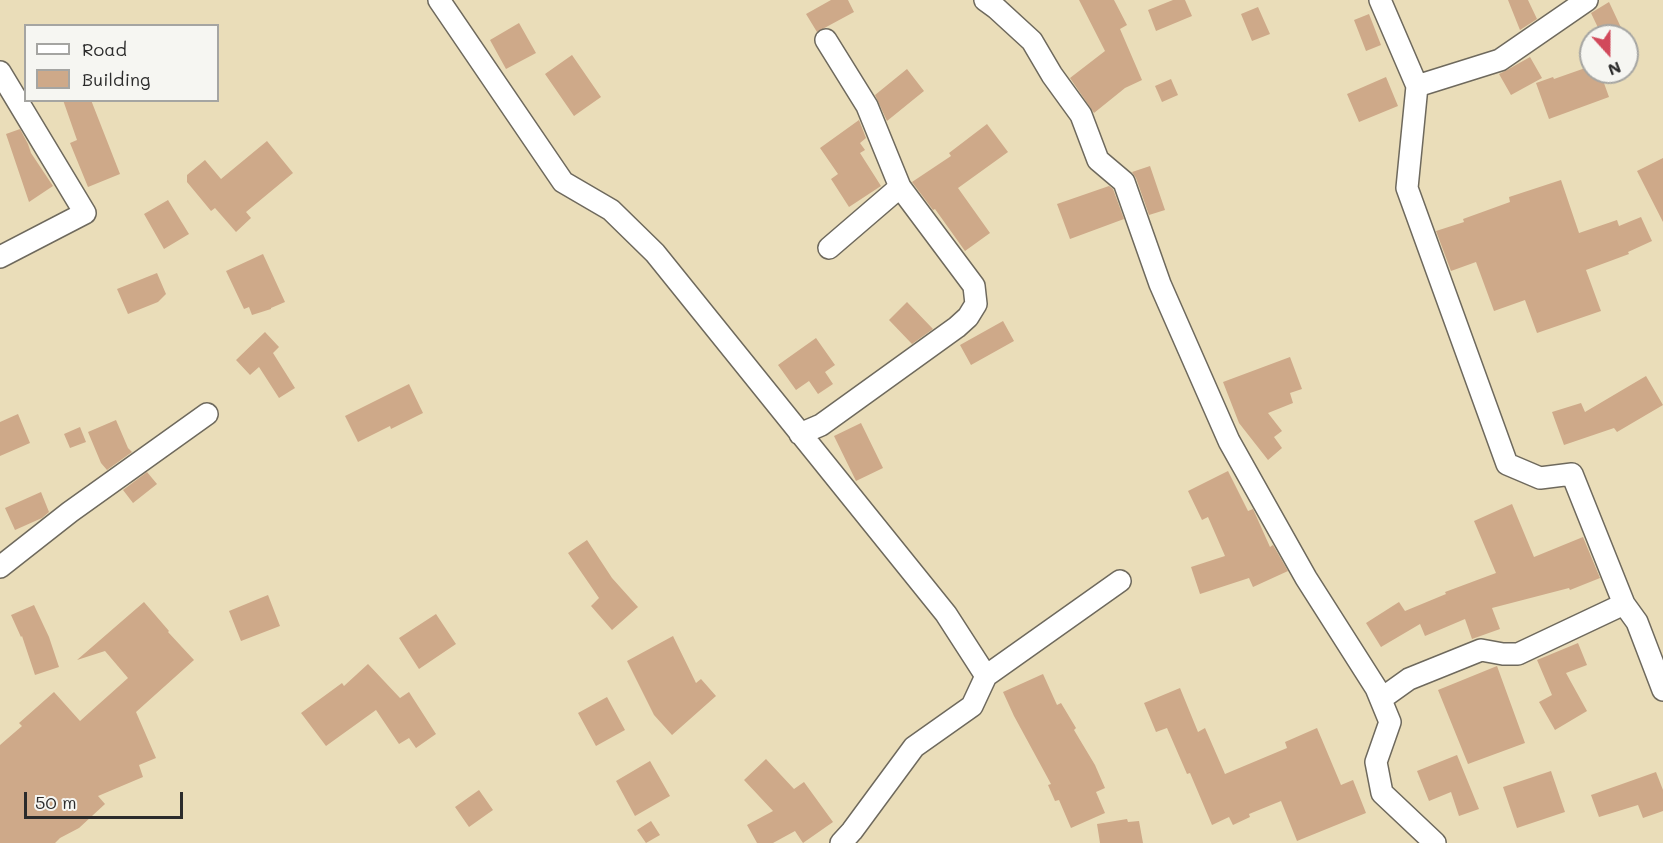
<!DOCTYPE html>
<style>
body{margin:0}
#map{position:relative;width:1663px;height:843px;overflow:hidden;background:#eaddb9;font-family:Mali,sans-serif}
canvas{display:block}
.legend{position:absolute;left:24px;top:24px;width:195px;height:78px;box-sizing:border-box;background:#f6f6f2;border:2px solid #a5a5a2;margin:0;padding:8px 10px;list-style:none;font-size:18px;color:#2b2b2b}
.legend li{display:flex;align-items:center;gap:12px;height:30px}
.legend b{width:30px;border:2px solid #a5a5a2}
.north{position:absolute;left:1579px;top:24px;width:60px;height:60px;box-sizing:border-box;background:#f6f6f2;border:2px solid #a5a5a2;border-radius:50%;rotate:159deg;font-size:16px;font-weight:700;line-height:24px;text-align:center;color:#2b2b2b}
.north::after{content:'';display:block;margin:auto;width:21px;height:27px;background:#d1495b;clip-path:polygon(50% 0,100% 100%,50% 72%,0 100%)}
.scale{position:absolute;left:24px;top:792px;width:159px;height:27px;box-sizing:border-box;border:3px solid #2b2b2b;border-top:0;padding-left:8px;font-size:18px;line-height:21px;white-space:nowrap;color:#2b2b2b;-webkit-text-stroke:4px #f6f6f2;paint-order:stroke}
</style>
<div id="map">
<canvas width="1663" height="843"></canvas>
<ul class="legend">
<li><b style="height:8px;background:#fff"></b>Road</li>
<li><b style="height:16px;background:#cea989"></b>Building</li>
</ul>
<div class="north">N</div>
<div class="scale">50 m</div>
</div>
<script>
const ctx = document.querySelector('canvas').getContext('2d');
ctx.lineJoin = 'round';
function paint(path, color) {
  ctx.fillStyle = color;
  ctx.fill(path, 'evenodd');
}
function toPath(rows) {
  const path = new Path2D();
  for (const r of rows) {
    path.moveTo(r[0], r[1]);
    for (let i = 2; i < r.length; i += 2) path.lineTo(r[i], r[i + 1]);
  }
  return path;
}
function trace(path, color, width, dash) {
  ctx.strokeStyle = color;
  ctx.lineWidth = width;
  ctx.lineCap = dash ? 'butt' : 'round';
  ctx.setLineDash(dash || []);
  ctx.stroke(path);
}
paint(toPath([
 [831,0,848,0,854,12,817,32,806,14],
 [1079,0,1114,0,1127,25,1120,29,1142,80,1125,88,1094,113,1070,78,1105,51],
 [1173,0,1185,0,1192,16,1156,31,1148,10],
 [1508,0,1528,0,1537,19,1520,30],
 [1609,2,1625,36,1602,36,1591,13],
 [1258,7,1270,34,1252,41,1241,14],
 [1369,14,1381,45,1366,51,1354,20],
 [519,23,536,53,506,69,490,40],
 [572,55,601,97,574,116,545,74],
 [1530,57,1542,78,1511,95,1499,74,1507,70],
 [1591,66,1591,72,1600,72,1609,97,1549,119,1536,83,1553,77,1554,79],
 [907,69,924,91,887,121,875,95],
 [1386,77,1398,106,1359,122,1347,94],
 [1171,79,1178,95,1162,102,1155,86],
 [63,100,91,100,120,174,88,187,70,143,77,140],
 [859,120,866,138,860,143,865,150,860,153,881,186,849,207,831,179,838,174,820,148],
 [987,124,1008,152,958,188,990,233,965,251,935,209,933,210,912,182,951,156,949,153],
 [20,129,28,144,31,153,53,186,29,202,6,134],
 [267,141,293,173,246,212,251,218,236,232,215,208,211,211,187,182,187,175,205,160,221,179],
 [1663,158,1663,222,1637,171],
 [1150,166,1165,210,1149,215,1136,178,1132,172],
 [1561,180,1579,233,1617,220,1619,226,1641,217,1652,241,1628,252,1629,254,1586,270,1601,311,1537,333,1525,300,1494,311,1476,262,1451,271,1436,231,1464,222,1463,219,1510,202,1509,197],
 [1109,186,1113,189,1124,219,1070,239,1057,204],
 [168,200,189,234,164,249,144,214],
 [263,254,285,302,271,308,271,309,252,315,249,307,244,309,226,271],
 [157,273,166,294,158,302,128,314,117,289],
 [907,302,933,329,912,344,889,320],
 [1003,321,1014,341,971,365,960,345],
 [265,332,279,347,273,353,295,388,279,398,259,367,250,375,236,360],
 [816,338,835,365,825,372,833,384,818,394,809,381,796,390,778,365],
 [1290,357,1302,389,1290,393,1293,403,1268,413,1282,431,1274,437,1282,448,1268,460,1239,423,1223,382],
 [1646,376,1663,405,1617,432,1614,428,1564,445,1552,412,1581,403,1585,412],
 [409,384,423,413,391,429,390,426,358,442,345,416],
 [18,414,30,443,0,456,0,422],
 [116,420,128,448,132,452,107,470,101,463,88,432],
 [861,423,883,468,856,481,834,436],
 [80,427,86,442,70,448,64,434],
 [1228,471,1248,511,1253,509,1270,547,1273,545,1288,571,1253,587,1249,578,1200,594,1191,567,1225,556,1208,517,1202,520,1188,491],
 [147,472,157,484,133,503,123,490],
 [41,492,49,512,42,518,15,530,5,508],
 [1512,504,1534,557,1583,537,1600,578,1570,590,1569,588,1492,608,1500,629,1472,639,1465,619,1425,636,1420,624,1381,647,1366,623,1399,602,1405,611,1446,594,1445,592,1496,573,1474,521],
 [587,540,612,578,638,607,612,630,591,606,599,598,568,553],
 [268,595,280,626,241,641,229,611],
 [144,602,169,631,168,632,194,660,136,712,156,758,139,765,143,777,98,796,105,804,79,828,60,838,55,843,0,843,0,745,22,726,19,723,54,692,80,721,128,678,105,651,77,660],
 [34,605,49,637,59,667,35,675,22,636,21,637,11,615],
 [436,614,456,644,419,669,399,638],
 [673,636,696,683,701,679,716,696,672,735,654,715,627,661],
 [1578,643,1587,665,1566,673,1587,711,1555,730,1539,702,1552,695,1537,660],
 [368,664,400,698,409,692,436,734,416,748,409,738,399,744,376,710,326,746,301,713,342,683,344,686],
 [1497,666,1525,743,1468,764,1438,690],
 [1043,674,1057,705,1061,703,1076,728,1074,730,1095,765,1105,788,1096,792,1105,813,1071,828,1059,800,1055,801,1048,785,1051,784,1014,716,1003,692],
 [1180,688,1198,732,1205,728,1225,774,1287,748,1285,742,1317,728,1341,785,1353,780,1366,813,1297,841,1281,801,1249,814,1250,817,1233,825,1229,817,1212,825,1190,773,1187,774,1167,728,1156,732,1144,703],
 [607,697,625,730,596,746,578,713],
 [1457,755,1479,809,1459,816,1451,792,1429,801,1417,771],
 [766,759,794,789,804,782,833,822,803,843,795,831,773,843,757,843,747,825,773,811,744,780],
 [650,761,670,796,635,816,616,781],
 [1551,771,1565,812,1517,828,1503,787],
 [1656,772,1663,790,1663,811,1643,818,1638,805,1599,817,1591,795],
 [479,790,493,810,469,827,455,807],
 [1127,819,1128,822,1139,821,1143,843,1100,843,1097,824],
 [651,821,660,835,646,843,637,830]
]), '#cea989');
const minor = toPath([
 [439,0,563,182,611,210,655,253,946,614,986,676,972,706,914,747,852,831,841,843],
 [985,0,996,8,1032,41,1052,75,1081,115,1098,160,1124,182,1160,284,1229,441,1306,578,1376,688,1390,722,1376,762,1382,793,1435,843],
 [1380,0,1417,86,1407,188,1507,464,1540,478,1572,474,1624,604,1637,622,1663,690],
 [826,40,867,106,900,187],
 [0,72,85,213,0,257],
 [1417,86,1500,60,1587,0],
 [800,434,821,425,957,327,968,317,976,304,974,286,900,187,829,248],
 [0,567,70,512,207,414],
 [986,676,1120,581],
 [1381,699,1409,679,1481,650,1503,654,1518,654,1624,604]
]);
trace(minor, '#6e695d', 24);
trace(minor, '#fff', 21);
</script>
